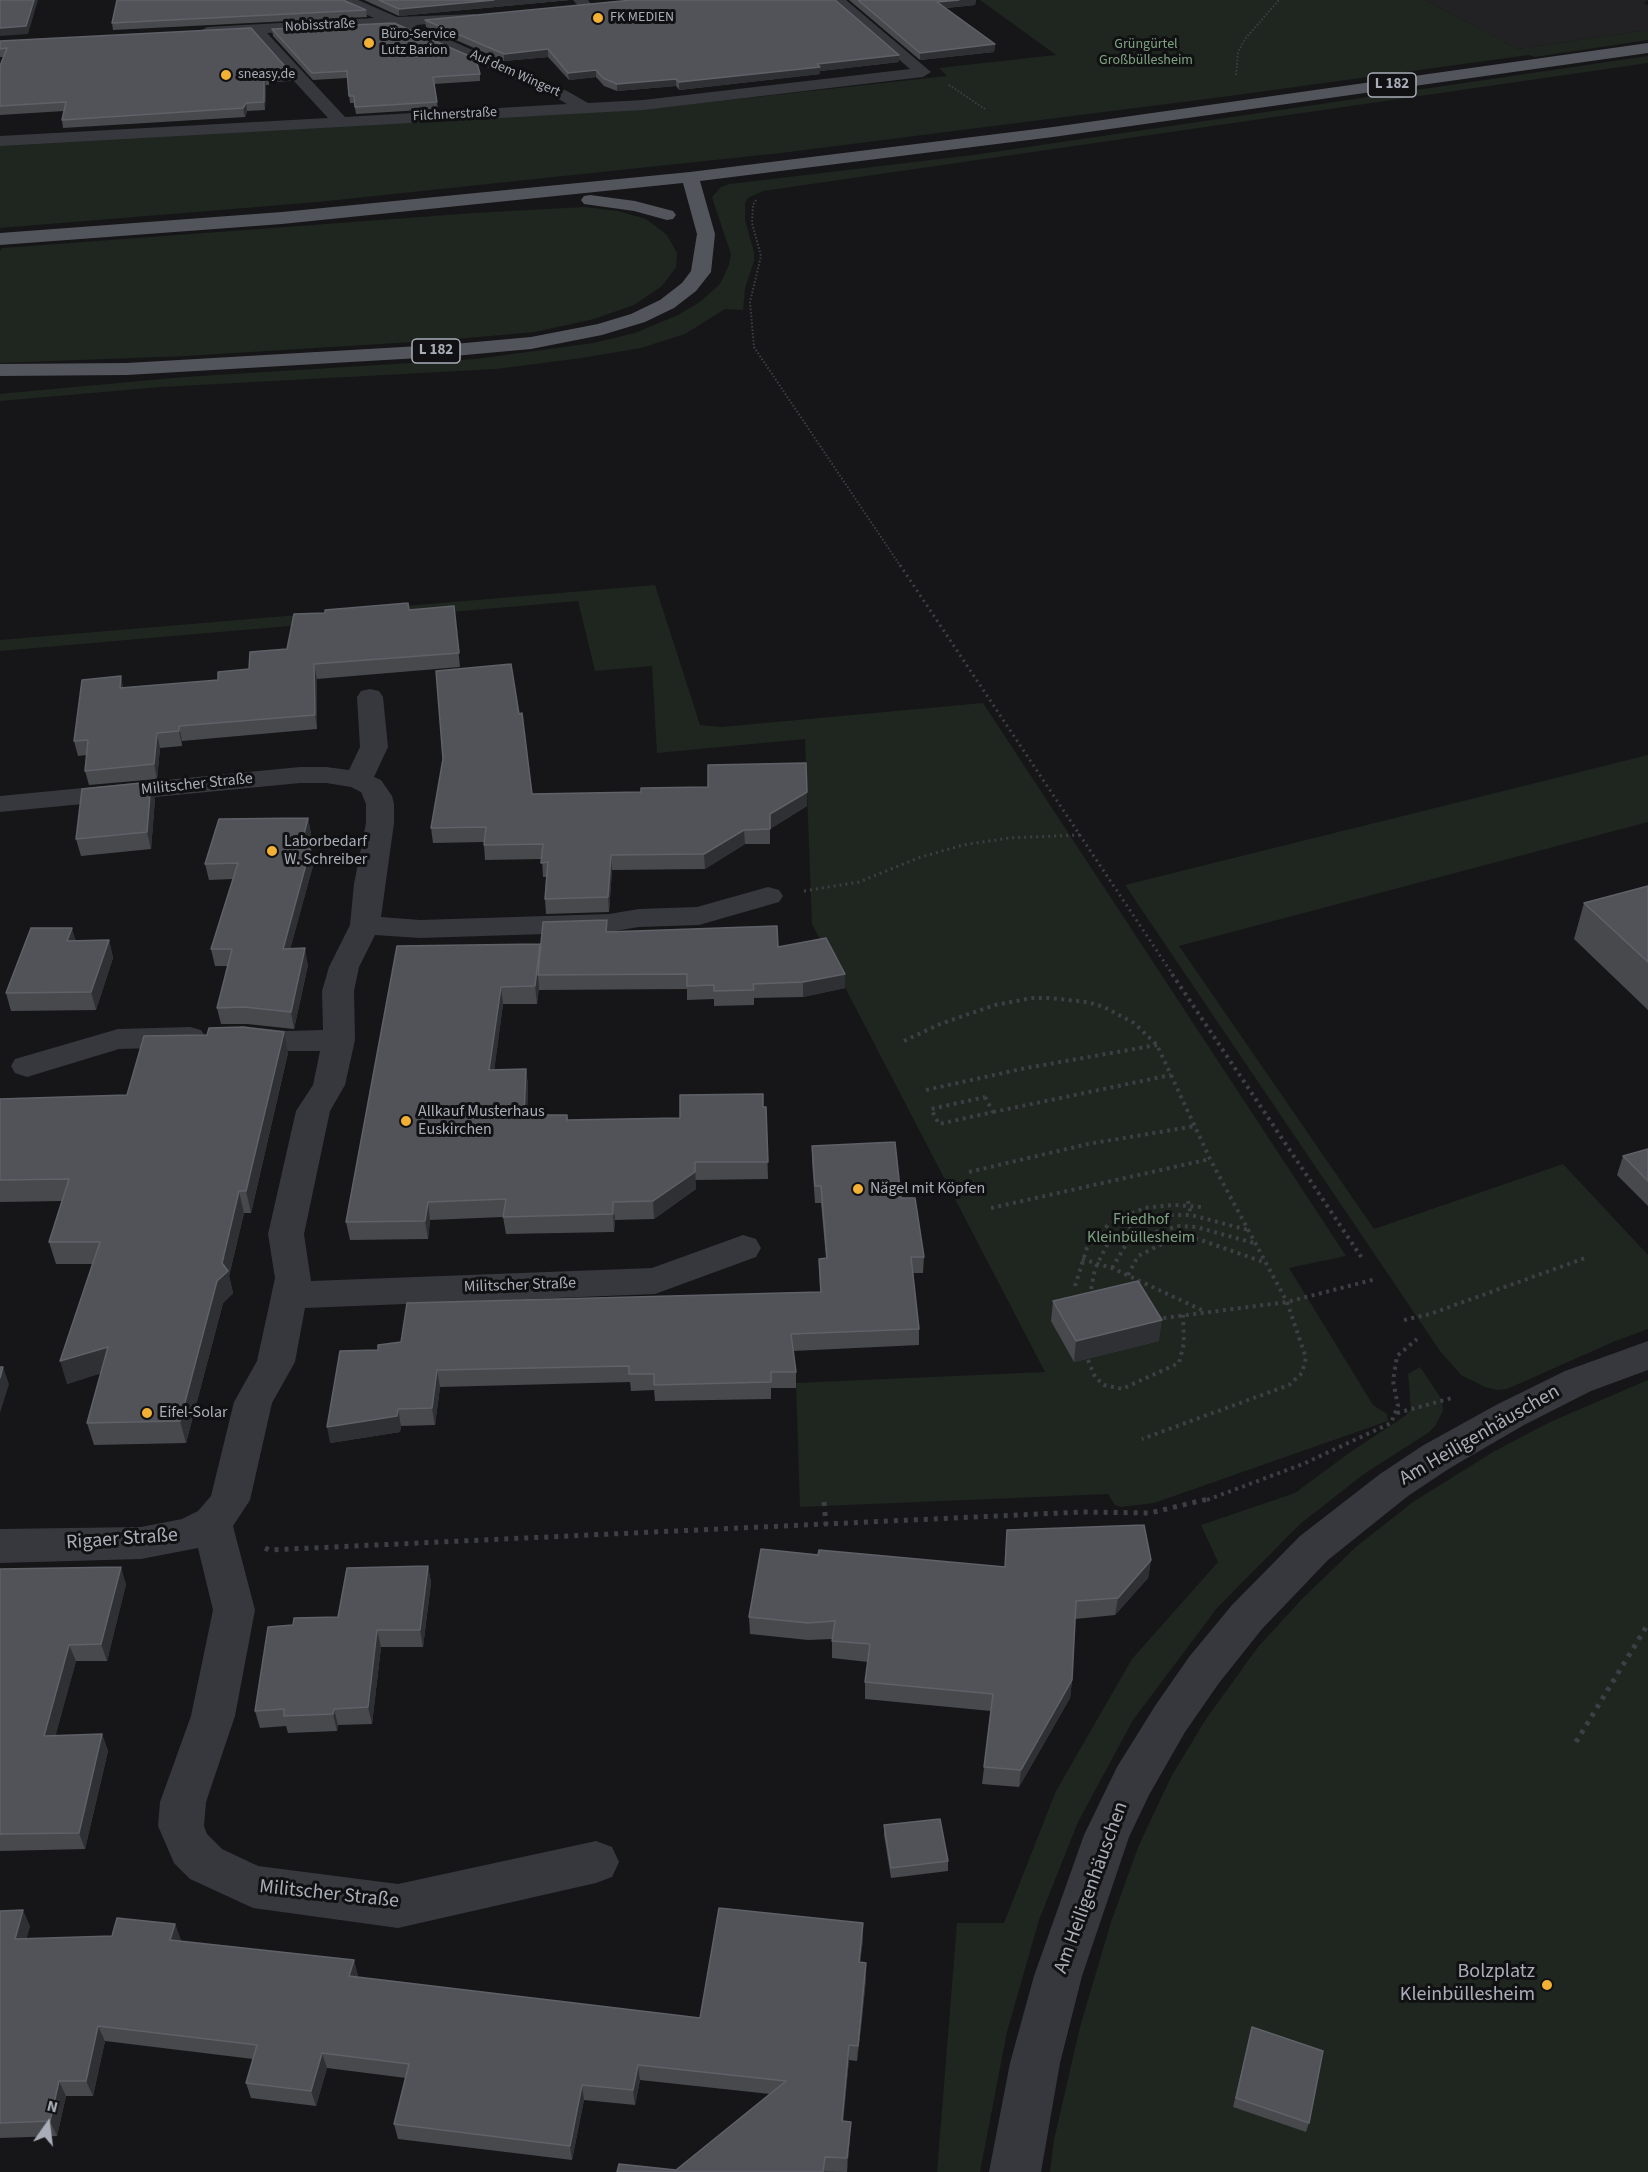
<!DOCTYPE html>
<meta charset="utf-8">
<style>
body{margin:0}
#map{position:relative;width:1648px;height:2172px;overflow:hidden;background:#161618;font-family:"Source Sans 3",sans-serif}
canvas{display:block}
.north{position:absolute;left:18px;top:2094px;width:60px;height:60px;-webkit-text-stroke:4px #111113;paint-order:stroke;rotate:14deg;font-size:16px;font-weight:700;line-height:24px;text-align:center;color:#a8adb8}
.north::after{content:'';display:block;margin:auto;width:21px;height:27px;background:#a8adb8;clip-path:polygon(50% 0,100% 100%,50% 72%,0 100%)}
</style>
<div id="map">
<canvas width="1648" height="2172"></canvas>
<div class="north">N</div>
</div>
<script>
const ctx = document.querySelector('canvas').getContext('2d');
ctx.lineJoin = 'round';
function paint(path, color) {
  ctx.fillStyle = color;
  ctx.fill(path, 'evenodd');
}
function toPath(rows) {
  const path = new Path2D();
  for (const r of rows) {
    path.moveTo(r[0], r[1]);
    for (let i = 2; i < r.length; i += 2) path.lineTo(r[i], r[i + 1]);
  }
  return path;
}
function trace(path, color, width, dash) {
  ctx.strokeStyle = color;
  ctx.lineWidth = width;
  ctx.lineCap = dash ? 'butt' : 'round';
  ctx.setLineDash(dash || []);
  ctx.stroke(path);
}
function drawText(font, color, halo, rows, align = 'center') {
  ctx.font = font + ' "Source Sans 3",sans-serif';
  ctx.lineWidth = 6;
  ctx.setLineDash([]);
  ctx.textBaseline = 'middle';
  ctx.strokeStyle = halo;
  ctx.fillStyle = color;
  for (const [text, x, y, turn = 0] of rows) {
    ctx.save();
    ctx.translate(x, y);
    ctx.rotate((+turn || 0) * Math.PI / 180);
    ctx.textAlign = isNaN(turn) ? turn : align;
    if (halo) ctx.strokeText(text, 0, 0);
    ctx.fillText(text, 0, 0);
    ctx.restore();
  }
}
paint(toPath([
 [1425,0,1648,0,1644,3,1648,5,1648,30,1518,49]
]), '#222225');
paint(toPath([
 [980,0,1425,0,1518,49,1648,30,1648,40,1535,57,1529,55,1222,97,781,153,318,202,0,228,0,143,637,110,947,76,939,68,1056,55],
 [1648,56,1648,63,763,191,748,198,745,203,745,220,754,252,754,261,745,288,743,310,725,309,685,334,641,348,582,358,496,369,161,387,0,401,0,394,9,393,184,377,476,359,593,343,635,333,678,315,701,301,720,284,729,265,731,254,712,197,721,187,730,184,973,155],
 [585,207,618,211,646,219,667,235,677,253,676,267,662,286,634,305,594,319,535,332,445,340,186,356,0,363,0,251,2,248,474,213],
 [655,585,700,725,721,727,983,703,1346,1256,1289,1268,1373,1405,1387,1414,1388,1421,1154,1503,1121,1507,1115,1505,1108,1494,800,1507,796,1383,1045,1372,812,924,805,739,657,753,652,666,595,671,578,601,0,651,0,640],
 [1648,755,1648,822,1179,946,1374,1229,1563,1164,1648,1255,1648,1329,1613,1342,1507,1389,1497,1390,1485,1387,1461,1375,1440,1351,1125,885],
 [1420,1367,1442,1400,1443,1411,1435,1426,1428,1433,1364,1474,1300,1524,1217,1608,1133,1720,1078,1822,1039,1920,1007,2032,980,2172,937,2172,957,1923,1004,1923,1056,1791,1132,1659,1218,1562,1201,1525,1295,1493,1349,1453,1405,1416,1411,1409,1408,1374],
 [1648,1380,1648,2172,1050,2172,1054,2140,1080,2027,1111,1922,1139,1845,1171,1777,1206,1719,1258,1647,1303,1598,1357,1546,1413,1502,1493,1452,1550,1422]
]), '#1e261f');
trace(toPath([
 [1236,75,1238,52,1245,39,1279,0],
 [949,85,985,109],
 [756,200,753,205,752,223,761,256,750,302,754,347,901,567]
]), '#3d3f44', 2, [1.5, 2]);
trace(toPath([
 [900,565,1173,975],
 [804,891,859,882,918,858,963,845,1009,838,1081,835]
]), '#3d3f44', 3, [2, 4]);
trace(toPath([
 [1172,974,1362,1258],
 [904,1041,940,1024,995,1005,1032,998,1049,998,1087,1002,1104,1007,1134,1023,1157,1045,1210,1159,1287,1302,1306,1358,1302,1373,1289,1385,1142,1439],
 [926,1090,1026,1068,1157,1045],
 [985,1097,993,1112,939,1124,931,1109,985,1097],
 [993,1112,1171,1075],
 [969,1172,1088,1144,1195,1126],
 [1188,1201,1191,1215],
 [991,1208,1210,1159],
 [1082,1259,1112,1268,1206,1312],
 [1112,1268,1127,1243,1142,1235,1180,1226,1196,1227,1254,1243],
 [1128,1275,1138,1256,1172,1239,1198,1239,1266,1263],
 [1075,1286,1087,1248,1109,1224,1144,1208,1174,1205,1202,1207],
 [1091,1289,1095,1269,1107,1245,1114,1236,1139,1221,1172,1215,1191,1215,1248,1230],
 [1156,1319,1287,1302,1376,1279],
 [1404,1320,1430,1314,1588,1257],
 [1088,1360,1095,1377,1104,1385,1122,1389,1179,1363,1184,1343,1183,1315],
 [1397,1413,1452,1398],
 [1207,1500,1303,1464,1391,1423,1398,1406,1393,1381,1397,1356,1417,1339]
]), '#3d3f44', 4, [3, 4.5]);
trace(toPath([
 [824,1502,826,1525],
 [265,1548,269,1550,1082,1512,1150,1513,1212,1498],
 [1576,1742,1648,1624]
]), '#3d3f44', 5, [4, 6]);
paint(toPath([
 [339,0,358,0,397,17,475,14,477,17,475,20,470,21,415,25,567,91,588,103,643,100,910,69,830,0,846,0,931,72,923,77,643,110,0,146,0,136,328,118,258,42,253,34,207,37,199,32,207,27,374,18,341,3,339,0],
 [393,26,555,97,567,104,345,117,267,33,393,26],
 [573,0,588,0,592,5,585,9,580,8,573,0],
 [370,689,379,691,383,697,388,747,374,777,381,780,392,796,394,804,394,823,381,917,420,920,609,914,639,909,697,907,768,887,779,890,783,896,779,902,699,925,639,927,609,932,420,938,375,935,359,967,354,991,355,1040,345,1085,330,1111,304,1234,311,1281,652,1268,743,1235,756,1239,761,1248,756,1257,655,1294,305,1308,295,1362,272,1403,250,1500,233,1526,255,1610,235,1716,206,1802,204,1826,207,1834,222,1849,258,1866,398,1884,596,1841,612,1847,619,1862,612,1877,596,1883,398,1928,253,1908,190,1879,174,1863,158,1826,160,1802,191,1716,213,1610,198,1548,141,1559,0,1563,0,1529,141,1527,182,1519,198,1511,211,1496,234,1402,257,1361,275,1278,268,1234,296,1111,313,1085,320,1051,287,1051,241,1046,230,1043,225,1036,230,1029,241,1026,287,1031,323,1030,322,991,329,967,350,925,354,884,366,823,366,804,361,792,351,787,326,783,300,783,0,812,0,796,300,767,326,767,349,770,360,747,357,697,361,691,370,689],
 [190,1027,201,1030,206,1037,201,1044,190,1047,119,1049,27,1077,15,1073,11,1066,15,1059,118,1029,190,1027],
 [1648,1341,1648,1370,1591,1391,1524,1425,1450,1468,1408,1496,1328,1560,1262,1629,1219,1683,1185,1732,1149,1795,1129,1837,1082,1976,1060,2063,1041,2172,989,2172,1010,2063,1034,1976,1084,1835,1117,1767,1155,1706,1189,1657,1232,1605,1300,1536,1380,1474,1422,1446,1496,1405,1565,1371,1648,1341]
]), '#37383d');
paint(toPath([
 [1648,43,1648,53,1053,137,700,181,715,234,711,272,696,291,674,308,645,322,602,335,531,349,454,356,127,375,0,376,0,364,127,363,454,344,531,337,598,324,631,314,660,300,682,283,691,271,697,234,683,183,282,224,0,245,0,233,282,212,690,172,1053,127,1648,43],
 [590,195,635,201,673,211,676,215,673,219,667,220,634,211,584,204,581,200,584,196,590,195]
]), '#53555c');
paint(toPath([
 [364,0,570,0,399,16],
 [849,0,976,0,975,5,946,8,995,44,994,52,920,60],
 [366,10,367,17,113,30,112,23],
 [425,20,899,55,899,62,820,71,820,74,679,90,676,86,617,91,604,86,596,77,569,80,548,57,504,61,426,27],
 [272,29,480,74,480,81,434,84,438,109,356,114,354,103,350,103,347,78,313,80,273,36],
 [0,41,290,72,292,81,269,82,269,85,266,85,265,110,247,111,245,117,63,128,62,120,64,111,0,115,0,66,3,57,0,57],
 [454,606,460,667,317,679,317,729,182,741,182,746,160,748,157,779,89,785,85,771,87,755,78,756,74,741,123,688,218,680,249,669,287,649,409,610],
 [641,792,807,806,770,829,770,844,745,844,705,869,612,870,609,912,546,914,545,899,546,877,543,877,542,859,485,860,484,845,484,842,433,843,431,828,532,794],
 [155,799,151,849,81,856,76,839],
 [308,818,311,834,309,846,314,862,290,949,308,965,294,1029,247,1024,221,1024,217,1008,228,966,215,966,211,949,233,879,209,880,205,864],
 [1648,886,1648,1010,1574,939,1584,903],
 [608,932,778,947,845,974,845,988,803,997,754,998,754,1005,714,1006,714,999,687,1000,687,989,539,990,539,987,537,1004,503,1004,494,1070,526,1069,528,1086,527,1115,567,1115,568,1120,680,1118,766,1107,768,1179,695,1180,696,1189,654,1219,615,1220,614,1232,506,1234,503,1217,430,1220,428,1239,350,1240,346,1222,397,946,540,947],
 [109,940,113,958,96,1010,11,1011,6,993,76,941],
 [288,1053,251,1213,244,1213,229,1276,233,1293,223,1303,186,1443,94,1445,87,1423,101,1373,67,1384,92,1264,56,1264,49,1242,62,1201,0,1202,0,1099,127,1095],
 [812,1146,901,1198,924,1257,923,1273,913,1273,919,1329,919,1345,793,1351,796,1372,796,1388,771,1388,771,1399,655,1401,654,1390,631,1391,630,1382,440,1387,435,1425,401,1426,400,1432,330,1443,378,1350,820,1292,819,1259,826,1258,821,1203,815,1203,812,1162],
 [1648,1149,1648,1206,1617,1175,1623,1156],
 [1053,1301,1159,1341,1074,1362,1051,1321],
 [1007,1530,1151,1560,1148,1578,1115,1615,1075,1619,1072,1680,1070,1698,1019,1787,982,1784,991,1711,865,1699,865,1682,868,1662,832,1658,832,1639,808,1640,750,1634,749,1617,818,1555,1005,1567],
 [428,1566,431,1583,423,1647,381,1647,372,1724,338,1725,337,1731,288,1733,286,1726,260,1728,255,1711,293,1625,338,1617],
 [0,1569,126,1584,107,1661,76,1661,55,1736,102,1734,108,1751,85,1849,0,1851],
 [884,1825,948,1861,948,1871,891,1878,884,1835],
 [0,1911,30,1926,26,1939,112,1936,175,1924,181,1941,354,1960,358,1977,700,2018,863,1939,860,1963,866,1963,866,1979,862,2019,857,2061,849,2060,843,2121,850,2136,847,2172,676,2170,770,2094,640,2080,635,2105,584,2100,572,2160,398,2139,394,2124,406,2078,327,2068,316,2106,251,2098,246,2083,253,2059,105,2041,93,2096,66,2096,57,2136,0,2138],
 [1252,2027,1309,2123,1306,2132,1233,2107]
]), '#47494d');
paint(toPath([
 [34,0,38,0,28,34,0,36,0,28],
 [494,0,570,0,399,16,399,9],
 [959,0,976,0,975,5,937,9,937,2],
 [995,44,994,52,920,60,920,53],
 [548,49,548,57,504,61,504,54],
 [899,55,899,62,820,71,820,74,679,90,679,82,817,64],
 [596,70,596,77,569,80,568,73],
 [264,77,266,85,265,110,264,102],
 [676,79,676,86,617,91,617,84],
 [246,103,247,111,245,117,243,108],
 [314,664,317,679,317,729,315,715],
 [121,676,124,691,120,688],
 [179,726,182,741,182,746,179,731],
 [157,733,160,748,157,779,154,764],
 [151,782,155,799,151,849,147,832],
 [807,792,807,806,770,829,770,844,770,814],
 [308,818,311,834,304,862,301,846],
 [744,830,745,844,705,869,704,854],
 [311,846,314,862,286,965,283,949],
 [611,855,612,870,609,912,608,897],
 [72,928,77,945,67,941],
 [109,940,113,958,96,1010,91,992],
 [540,944,538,975,539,987,537,1004,535,986],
 [305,948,308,965,294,1029,291,1012],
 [845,974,845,988,803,997,803,982],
 [501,987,503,1004,492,1088,489,1070],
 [284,1032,288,1053,251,1213,246,1191],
 [526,1069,528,1086,526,1133,524,1115],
 [695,1162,696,1189,654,1219,653,1201],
 [239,1191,244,1213,229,1276,233,1293,223,1303,186,1443,180,1421,222,1263],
 [428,1202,430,1220,428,1239,425,1221],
 [613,1202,615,1220,614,1232,613,1214],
 [1162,1320,1159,1341,1074,1362,1076,1341],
 [108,1347,115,1369,67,1384,60,1361],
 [3,1367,9,1384,0,1413,0,1378],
 [437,1370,440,1387,435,1425,432,1408],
 [398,1409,401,1426,400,1432,330,1443,327,1427],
 [1151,1560,1148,1578,1115,1615,1118,1598],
 [428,1566,431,1583,423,1647,420,1630],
 [121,1567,126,1584,107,1661,101,1644],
 [377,1630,381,1647,372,1724,368,1707],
 [69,1645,76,1661,51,1753,44,1736],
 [1072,1680,1070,1698,1019,1787,1021,1770],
 [334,1709,338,1725,337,1731,333,1714],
 [102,1734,108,1751,85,1849,79,1833],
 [23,1910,30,1926,22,1955,15,1939],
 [863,1923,863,1939,858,1978,859,1962],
 [175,1924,181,1940,176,1956,170,1940],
 [354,1960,358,1976,353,1992,349,1976],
 [866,1963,866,1979,857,2061,858,2046],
 [98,2026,105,2041,93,2096,86,2081],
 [849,2045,849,2060,842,2136,842,2121],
 [322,2053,327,2068,316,2106,311,2091],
 [638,2065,640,2080,635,2105,633,2090],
 [59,2081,66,2096,57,2136,50,2121],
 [582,2085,584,2100,572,2160,570,2146],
 [851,2122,850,2136,847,2172,847,2158]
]), '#2f3033');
const building = toPath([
 [0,0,34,0,26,26,0,28,0,0],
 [117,0,343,0,366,10,112,23,117,0],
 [379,0,494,0,399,9,379,0],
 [632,0,835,0,899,55,817,64,820,67,679,82,676,79,617,84,603,78,596,70,568,73,548,49,504,54,425,20,632,0],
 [858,0,959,0,937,2,995,44,920,53,858,0],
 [394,23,476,59,480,74,433,77,437,102,355,107,354,96,349,96,347,71,312,73,272,29,394,23],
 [251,28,290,72,267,74,267,77,264,77,264,102,246,103,243,108,62,120,66,102,0,106,0,66,7,48,0,49,0,41,251,28],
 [408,603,409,610,454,606,459,653,314,664,315,715,179,726,179,731,157,733,154,764,85,771,88,740,74,741,82,680,121,676,120,688,218,680,218,672,249,669,250,652,287,649,294,614,325,613,325,610,408,603],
 [511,664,519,714,522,713,532,794,641,792,641,788,708,787,708,765,806,763,807,792,770,814,770,829,744,830,704,854,611,855,608,897,545,899,548,862,541,863,543,844,484,845,486,827,431,828,443,759,436,671,511,664],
 [151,782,147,832,76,839,82,789,151,782],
 [308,818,301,846,311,846,283,949,305,948,291,1012,244,1007,217,1008,232,949,211,949,238,863,205,864,219,819,308,818],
 [1648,886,1648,962,1584,903,1648,886],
 [607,920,606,932,777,926,778,947,826,938,845,974,803,982,753,984,754,990,714,991,714,985,687,986,687,974,538,975,543,922,607,920],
 [31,928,72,928,67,941,109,940,91,992,6,993,31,928],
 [540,944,535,986,501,987,489,1070,526,1069,524,1115,567,1115,567,1120,680,1118,680,1095,763,1094,763,1107,766,1107,768,1162,695,1162,695,1172,653,1201,613,1202,613,1214,503,1217,506,1199,428,1202,425,1221,346,1222,397,946,540,944],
 [242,1027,284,1032,246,1191,239,1191,222,1263,228,1271,217,1281,180,1421,87,1423,108,1347,60,1361,100,1242,49,1242,69,1179,0,1180,0,1099,127,1095,144,1036,207,1035,209,1028,242,1027],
 [895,1142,901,1198,915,1198,924,1257,911,1257,919,1329,791,1334,796,1372,771,1372,771,1382,654,1385,654,1374,629,1374,629,1366,437,1370,432,1408,398,1409,397,1416,327,1427,340,1351,378,1350,378,1345,401,1342,407,1303,821,1292,819,1259,827,1258,821,1186,815,1186,812,1146,895,1142],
 [1648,1149,1648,1181,1623,1156,1648,1149],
 [1138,1281,1162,1320,1076,1341,1053,1301,1138,1281],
 [0,1367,3,1367,0,1378,0,1367],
 [1144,1525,1151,1560,1118,1598,1076,1601,1072,1680,1021,1770,984,1767,993,1694,865,1682,870,1644,832,1641,835,1621,808,1623,749,1617,761,1549,818,1555,819,1550,1005,1567,1007,1530,1144,1525],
 [428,1566,420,1630,377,1630,368,1707,334,1709,333,1714,284,1716,284,1709,255,1711,268,1627,293,1625,294,1618,338,1617,347,1568,428,1566],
 [121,1567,101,1644,69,1645,44,1736,102,1734,79,1833,0,1834,0,1569,121,1567],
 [940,1819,948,1861,891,1868,884,1825,940,1819],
 [719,1908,863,1923,859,1962,866,1963,862,2004,858,2046,849,2045,842,2121,851,2122,847,2158,825,2157,823,2172,617,2172,619,2164,676,2170,786,2081,638,2065,633,2090,582,2085,570,2146,394,2124,409,2064,322,2053,311,2091,246,2083,257,2045,98,2026,86,2081,59,2081,50,2121,0,2123,0,1911,23,1910,15,1939,112,1936,117,1918,175,1924,170,1940,354,1960,349,1976,700,2018,719,1908],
 [1252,2027,1323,2051,1309,2123,1236,2098,1252,2027]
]);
paint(building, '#525359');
trace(building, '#5f6168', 1.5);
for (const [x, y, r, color] of [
 [598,18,6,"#f2b134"],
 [369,43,6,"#f2b134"],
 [226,75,6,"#f2b134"],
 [272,851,6,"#f2b134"],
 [406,1121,6,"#f2b134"],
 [858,1189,6,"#f2b134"],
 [147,1413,6,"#f2b134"],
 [1547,1985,6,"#f2b134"]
]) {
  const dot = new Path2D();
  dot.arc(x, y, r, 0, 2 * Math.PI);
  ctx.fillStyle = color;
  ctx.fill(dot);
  trace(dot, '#111113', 2);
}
drawText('14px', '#a8adb8', '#111113', [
 ["FK MEDIEN",610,18],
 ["Büro-Service",381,35],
 ["Lutz Barion",381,51],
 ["sneasy.de",238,75]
], 'left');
drawText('14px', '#a8adb8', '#111113', [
 ["Nobisstraße",320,26,-3],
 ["Auf dem Wingert",515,74,24],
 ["Filchnerstraße",455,115,-3]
]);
drawText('14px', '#7fa381', '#111113', [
 ["Grüngürtel",1146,45],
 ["Großbüllesheim",1146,61]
]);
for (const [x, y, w] of [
 [1392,85,48],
 [436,351,48]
]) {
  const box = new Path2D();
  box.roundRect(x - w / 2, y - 12, w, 24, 4.5);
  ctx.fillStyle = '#111113';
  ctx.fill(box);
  trace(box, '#a8adb8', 1.5);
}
drawText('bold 15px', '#a8adb8', null, [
 ["L 182",1392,85],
 ["L 182",436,351]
]);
drawText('16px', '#a8adb8', '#111113', [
 ["Militscher Straße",197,785,-6],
 ["Militscher Straße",520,1286,-2]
]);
drawText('16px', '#a8adb8', '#111113', [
 ["Laborbedarf",284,842],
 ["W. Schreiber",284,860],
 ["Allkauf Musterhaus",418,1112],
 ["Euskirchen",418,1130],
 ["Nägel mit Köpfen",870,1189],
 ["Eifel-Solar",159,1413]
], 'left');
drawText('16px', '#7fa381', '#111113', [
 ["Friedhof",1141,1220],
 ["Kleinbüllesheim",1141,1238]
]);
drawText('20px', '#a8adb8', '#111113', [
 ["Am Heiligenhäuschen",1480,1436,-30],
 ["Rigaer Straße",122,1540,-4],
 ["Am Heiligenhäuschen",1092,1888,-70],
 ["Militscher Straße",329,1895,6]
]);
drawText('20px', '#a8adb8', '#111113', [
 ["Bolzplatz",1535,1973],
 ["Kleinbüllesheim",1535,1996]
], 'right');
</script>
